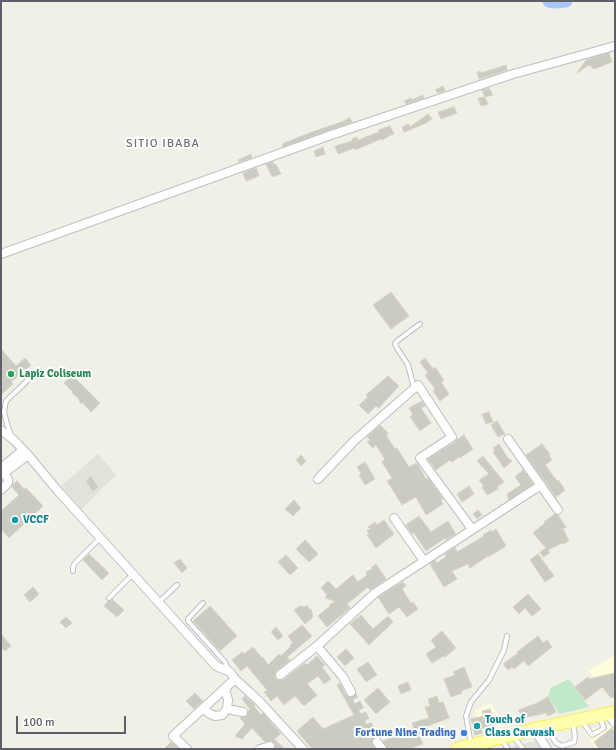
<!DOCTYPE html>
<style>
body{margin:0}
#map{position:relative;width:616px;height:750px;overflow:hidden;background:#f1f0e6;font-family:Signika,sans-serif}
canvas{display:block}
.frame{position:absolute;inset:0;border:2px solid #5d6067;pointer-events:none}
.scale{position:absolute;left:16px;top:716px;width:110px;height:18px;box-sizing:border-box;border:2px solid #5d6067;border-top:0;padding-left:5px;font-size:12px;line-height:14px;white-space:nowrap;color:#5d6067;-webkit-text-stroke:3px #fff;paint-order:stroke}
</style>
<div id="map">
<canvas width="616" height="750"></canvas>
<div class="frame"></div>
<div class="scale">100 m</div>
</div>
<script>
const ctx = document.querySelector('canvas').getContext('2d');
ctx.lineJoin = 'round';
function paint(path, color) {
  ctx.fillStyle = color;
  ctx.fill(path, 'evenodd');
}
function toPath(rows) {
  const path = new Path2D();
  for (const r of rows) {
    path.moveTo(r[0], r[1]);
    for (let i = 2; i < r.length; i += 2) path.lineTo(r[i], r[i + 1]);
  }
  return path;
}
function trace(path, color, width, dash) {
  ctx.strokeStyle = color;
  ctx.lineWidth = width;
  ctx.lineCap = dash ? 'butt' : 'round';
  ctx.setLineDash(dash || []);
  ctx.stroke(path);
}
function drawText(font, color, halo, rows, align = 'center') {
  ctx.font = font + ' Signika,sans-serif';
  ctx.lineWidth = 4;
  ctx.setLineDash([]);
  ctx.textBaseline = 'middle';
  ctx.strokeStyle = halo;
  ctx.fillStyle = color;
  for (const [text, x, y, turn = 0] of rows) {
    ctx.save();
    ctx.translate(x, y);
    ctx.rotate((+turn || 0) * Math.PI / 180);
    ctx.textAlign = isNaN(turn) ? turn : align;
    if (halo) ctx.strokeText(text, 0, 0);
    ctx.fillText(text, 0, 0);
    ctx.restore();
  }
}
paint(toPath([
 [615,655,615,704,589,671],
 [490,703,506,726,483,733,475,711],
 [613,724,615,726,615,749,597,749,583,730]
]), '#fffedc');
paint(toPath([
 [98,454,116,475,81,509,61,486],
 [541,740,547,749,512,749,511,747]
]), '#e1e2da');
paint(toPath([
 [569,679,589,707,559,714,548,696,551,688]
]), '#c1e9c9');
trace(toPath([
 [549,1,555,2,566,1]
]), '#a7c8ff', 13);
const building = toPath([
 [609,53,612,62,594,69,589,65,577,73,586,60,609,53],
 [506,65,507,70,479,79,477,72,480,71,481,73,494,69,506,65],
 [443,86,445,91,438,93,435,90,443,86],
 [489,88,493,95,485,97,482,90,489,88],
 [423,95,424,98,406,104,404,101,411,98,412,100,423,95],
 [485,97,488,104,481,106,478,98,485,97],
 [454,107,457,113,441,119,438,112,454,107],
 [428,114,432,119,424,124,404,132,402,127,409,124,410,127,428,114],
 [350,118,352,122,283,147,282,144,312,132,345,121,345,120,350,118],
 [390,126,394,134,388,136,388,137,382,140,381,139,355,150,355,148,338,154,335,146,352,141,352,139,357,137,358,140,379,132,378,130,390,126],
 [323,147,325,154,316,157,314,151,323,147],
 [251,154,252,158,239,162,238,160,251,154],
 [273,162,274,165,276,164,281,174,272,177,266,164,273,162],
 [256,168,259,176,246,181,243,173,256,168],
 [391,292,409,316,391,329,373,305,391,292],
 [1,349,16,366,25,358,31,365,11,382,13,384,1,395,1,349],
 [425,358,433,369,435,367,444,380,441,382,449,394,440,401,433,391,435,389,425,375,428,373,420,362,425,358],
 [72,375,100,403,91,412,82,402,81,404,78,398,72,393,73,392,64,383,72,375],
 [388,376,399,386,379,408,376,406,368,414,359,405,368,397,366,395,388,376],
 [422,401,425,406,421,408,431,423,420,431,410,417,413,414,409,408,422,401],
 [489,412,493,422,486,424,482,414,489,412],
 [497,421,505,434,498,437,491,425,497,421],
 [380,425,388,433,386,435,395,449,397,448,409,467,417,463,426,479,428,478,443,499,441,500,443,504,426,515,416,497,402,505,387,481,392,478,382,462,385,459,376,445,373,448,367,442,370,440,367,437,380,425],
 [464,435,473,449,460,458,459,457,452,462,450,460,436,470,428,459,455,442,457,438,458,439,464,435],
 [499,444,507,457,512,461,504,468,493,452,495,451,493,448,499,444],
 [542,444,550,454,549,455,552,460,545,465,557,481,558,480,565,490,556,497,526,455,542,444],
 [301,455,306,461,301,466,296,460,301,455],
 [483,456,504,482,497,487,498,489,487,495,482,487,484,486,479,480,489,474,477,461,483,456],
 [365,462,375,479,365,485,359,475,361,474,357,467,365,462],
 [523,470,533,484,509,500,507,494,521,485,515,477,523,470],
 [91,477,98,487,93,491,86,481,91,477],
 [17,481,24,489,26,488,43,506,9,538,1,529,1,511,19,495,12,487,13,484,17,481],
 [469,486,474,494,462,502,457,494,469,486],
 [294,500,301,508,293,516,285,509,294,500],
 [478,510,482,515,477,519,473,514,478,510],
 [555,514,558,515,566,527,563,529,569,541,563,544,562,543,548,550,550,553,543,557,540,552,546,548,533,533,545,523,544,522,555,514],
 [419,516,431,532,448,521,456,534,446,540,445,538,426,551,414,533,412,534,406,525,419,516],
 [384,520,394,534,376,548,367,535,369,534,367,531,370,529,368,527,375,522,377,525,384,520],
 [496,529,506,546,488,557,488,556,470,568,468,564,452,571,457,579,444,587,430,564,435,560,437,563,446,557,445,554,455,547,457,552,484,536,483,535,491,530,492,532,496,529],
 [305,540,318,554,309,562,296,549,305,540],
 [89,554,109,573,102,580,83,560,89,554],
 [538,554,554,576,545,582,530,560,538,554],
 [286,555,298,568,290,575,278,562,286,555],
 [180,559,187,568,182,573,174,563,180,559],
 [376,564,386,579,370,590,368,587,347,604,350,608,327,627,318,616,330,606,329,605,335,601,325,598,327,595,321,588,328,581,336,589,353,575,358,582,367,575,366,572,372,569,372,567,376,564],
 [403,582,406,586,402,589,411,603,413,602,418,609,407,617,399,607,389,614,378,597,403,582],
 [33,587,39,594,30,602,24,595,33,587],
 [528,594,541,609,532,616,525,608,519,614,513,607,528,594],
 [113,599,114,601,124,610,117,617,104,606,108,601,110,601,113,599],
 [210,606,237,636,220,651,193,621,210,606],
 [300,606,304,607,308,606,309,610,311,609,313,617,305,624,294,610,300,606],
 [361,615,373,629,388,616,393,622,369,645,350,624,361,615],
 [66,617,72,623,66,628,60,622,66,617],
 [302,625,312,636,287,657,290,660,276,671,275,675,275,678,278,680,283,680,305,663,307,665,317,656,325,665,322,667,331,679,324,684,318,676,307,684,317,695,304,706,295,696,284,705,277,696,271,701,264,692,267,690,247,666,241,671,232,660,242,652,244,654,253,647,262,658,263,657,268,665,279,654,281,656,291,646,290,645,293,643,288,636,302,625],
 [276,627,283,636,278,640,271,632,276,627],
 [442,631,456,648,445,657,444,656,432,663,426,654,436,647,431,640,442,631],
 [1,634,11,646,5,651,1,647,1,634],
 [538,636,543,643,547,640,552,647,528,666,524,661,514,669,512,667,508,670,503,664,518,653,517,652,538,636],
 [346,649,354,658,345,666,337,657,346,649],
 [368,662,377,675,366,682,357,669,368,662],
 [464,667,472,687,461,691,462,693,451,697,444,679,455,675,453,672,464,667],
 [615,673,615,697,611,698,602,687,585,700,575,687,588,677,589,679,615,673],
 [408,682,411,690,401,694,398,686,408,682],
 [340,683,346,695,351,697,374,737,372,740,372,743,375,749,312,749,297,731,313,717,323,729,354,715,337,685,340,683],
 [378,688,390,702,376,714,364,700,378,688],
 [195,693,203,701,194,709,186,701,195,693],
 [245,696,255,705,250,709,242,699,245,696],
 [437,696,439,703,443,702,449,718,425,727,426,731,418,734,423,744,408,749,387,749,386,746,383,741,414,729,412,723,429,718,425,707,430,706,428,699,437,696],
 [548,697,556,712,548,716,546,713,523,718,518,710,535,704,548,697],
 [254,706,261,715,263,713,281,734,274,739,285,749,274,749,275,745,274,742,271,741,265,742,252,728,242,739,235,736,245,724,240,718,247,716,248,711,254,706],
 [490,709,496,724,481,729,483,733,475,735,471,719,484,716,482,711,490,709],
 [612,728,615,732,615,749,599,749,594,742,612,728],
 [171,742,179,749,164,749,171,742]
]);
paint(building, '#cccbc2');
trace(building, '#d6d4c3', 1);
trace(toPath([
 [351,692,377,742]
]), '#ccccc6', 8, [8, 4]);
const lane = toPath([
 [414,388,408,365,397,348,395,344,397,341,420,324],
 [12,437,7,424,4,412,6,401,29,379],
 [73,571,73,567,75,563,100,538],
 [109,598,133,574],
 [159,602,177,585],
 [203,603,188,619,188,621,225,662,229,671],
 [581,720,592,735,604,728,599,716],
 [547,729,556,743,562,746,574,742,575,737,573,723],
 [514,737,523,749],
 [502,740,508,749],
 [471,745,466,716,471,702,489,680,504,650,507,636]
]);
const street = toPath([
 [1,254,331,135,513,74,615,46],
 [1,430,14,440,28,455,58,491,216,666,230,672,235,679,259,701,303,749],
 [508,439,558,510],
 [1,468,23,450],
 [4,473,28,455],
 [318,479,354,441,418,385,452,437,420,458,472,529],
 [1,490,7,484,8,482,8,479,2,470],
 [394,518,424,561],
 [317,646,343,677,351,692],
 [280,675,317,646,375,593,541,485],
 [203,708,210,714,215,716,222,715,227,709,228,700,225,688],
 [227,709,243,712],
 [608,714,615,723],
 [534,729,547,749],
 [377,742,382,749],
 [187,749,173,736,235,679],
 [260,749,270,746]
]);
const primary = toPath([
 [457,749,534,729,615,712]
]);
trace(lane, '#bdbec5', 6);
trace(street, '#bdbec5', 10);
trace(primary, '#fbec55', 14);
trace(lane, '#fff', 4);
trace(street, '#fff', 8);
trace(primary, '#fdffac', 12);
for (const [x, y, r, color] of [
 [11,374,4,"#2e9e5b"],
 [15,520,4,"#0f9aa8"],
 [477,726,4,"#0f9aa8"],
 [464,733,4,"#3f7fe0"]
]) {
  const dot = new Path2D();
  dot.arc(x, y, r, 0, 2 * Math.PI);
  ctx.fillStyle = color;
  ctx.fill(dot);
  trace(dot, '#fff', 1.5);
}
drawText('bold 11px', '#27864d', '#fff', [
 ["Lapiz Coliseum",19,374]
], 'left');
drawText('bold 11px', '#0d838f', '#fff', [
 ["VCCF",23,520],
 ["Touch of",485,720],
 ["Class Carwash",485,733]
], 'left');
drawText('bold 11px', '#366cbe', '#fff', [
 ["Fortune Nine Trading",456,733]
], 'right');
ctx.letterSpacing = '1px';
drawText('12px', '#6e7279', '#fff', [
 ["SITIO IBABA",163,144]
]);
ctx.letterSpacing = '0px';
</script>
